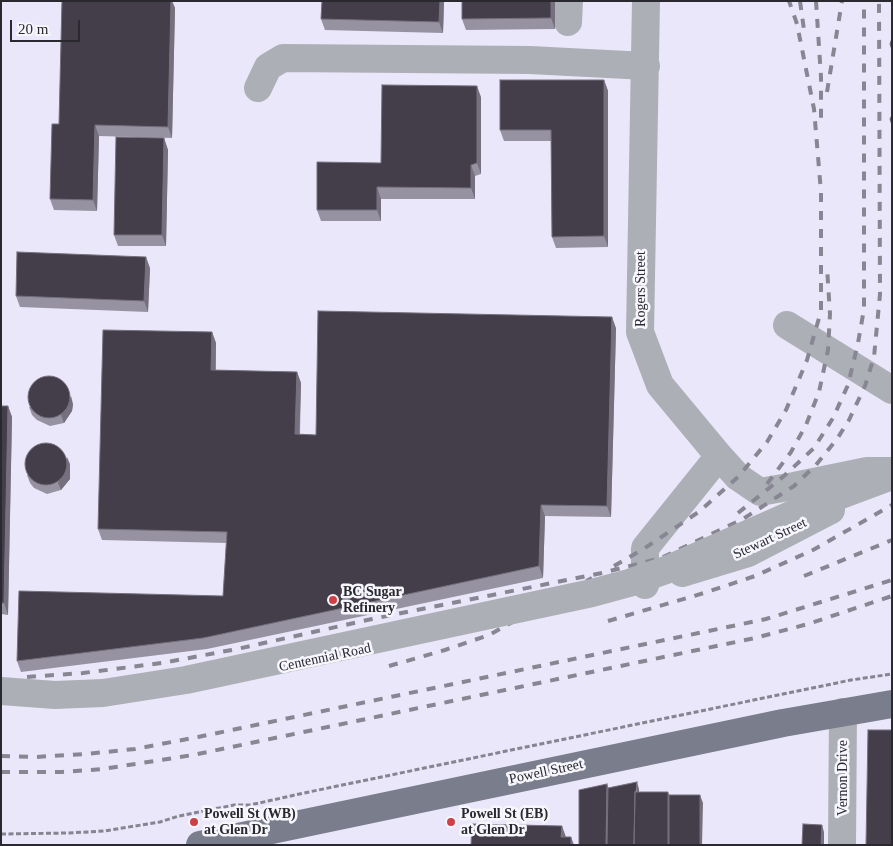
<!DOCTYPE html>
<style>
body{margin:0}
#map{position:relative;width:893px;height:846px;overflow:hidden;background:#e9e7f9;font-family:Georgia,serif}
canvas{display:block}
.frame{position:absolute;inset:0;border:2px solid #29292f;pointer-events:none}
.scale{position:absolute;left:10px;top:20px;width:70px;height:22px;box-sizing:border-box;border:2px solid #29292f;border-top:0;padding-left:6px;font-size:15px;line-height:18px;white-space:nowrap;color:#29292f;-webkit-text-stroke:4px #f7f6fd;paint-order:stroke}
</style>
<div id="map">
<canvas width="893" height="846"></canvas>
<div class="frame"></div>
<div class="scale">20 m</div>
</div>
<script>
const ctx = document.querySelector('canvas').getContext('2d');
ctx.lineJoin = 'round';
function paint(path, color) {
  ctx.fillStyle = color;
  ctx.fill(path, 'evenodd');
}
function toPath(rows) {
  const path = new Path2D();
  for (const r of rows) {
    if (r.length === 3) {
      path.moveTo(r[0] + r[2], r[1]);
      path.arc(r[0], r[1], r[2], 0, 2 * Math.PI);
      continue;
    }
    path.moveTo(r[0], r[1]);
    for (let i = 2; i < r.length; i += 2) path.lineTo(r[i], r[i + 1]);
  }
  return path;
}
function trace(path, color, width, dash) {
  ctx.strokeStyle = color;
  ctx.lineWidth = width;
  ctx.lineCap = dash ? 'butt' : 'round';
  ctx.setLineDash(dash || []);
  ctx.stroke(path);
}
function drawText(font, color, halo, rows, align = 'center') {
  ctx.font = font + ' Georgia,serif';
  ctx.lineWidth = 5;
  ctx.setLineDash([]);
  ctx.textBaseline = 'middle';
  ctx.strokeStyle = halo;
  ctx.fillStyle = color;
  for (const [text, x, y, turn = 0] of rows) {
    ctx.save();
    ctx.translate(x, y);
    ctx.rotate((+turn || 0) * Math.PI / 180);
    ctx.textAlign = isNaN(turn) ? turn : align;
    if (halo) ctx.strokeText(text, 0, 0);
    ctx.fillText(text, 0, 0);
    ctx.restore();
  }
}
paint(toPath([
 [15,1,51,1,50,16,40,55,21,107,20,115,14,126,16,174,6,316,1,327,1,41,6,17,11,4]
]), '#e9e7f9');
trace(toPath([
 [1,834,69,833,104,831,160,822,179,816,234,805,250,805,304,793,497,753,851,680,892,674]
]), '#858490', 3, [5, 2.5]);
trace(toPath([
 [568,22,569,1],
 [258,88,268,67,283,58,530,60,646,66],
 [787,325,892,390],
 [719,456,738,477,760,492,794,486,867,471,892,471],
 [682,573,748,553,831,510],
 [645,585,645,548,719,456,660,385,640,332,646,1],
 [842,845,843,712]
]), '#adafb6', 28);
trace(toPath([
 [200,845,783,723,892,704]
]), '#7a7d8b', 28);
trace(toPath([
 [800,1,804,30],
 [816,1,821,77,821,119],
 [827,92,842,1],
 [767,484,791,452,806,425,819,392,828,350,830,314,827,267],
 [738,513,784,476,814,448,833,418,848,385,858,343,864,309,864,1],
 [614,566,645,548,700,511,738,477,767,442,786,410,807,360,821,311,821,192,814,109,797,24,789,1],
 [804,576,892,540],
 [608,621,704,593,755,576,813,550,892,505],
 [389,666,445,650,489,635,592,578],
 [27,677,83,673,162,663,237,649,372,619,602,573,661,558,743,519,794,486,816,465,837,439,849,420,865,386,874,357,880,294,879,1],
 [1,756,35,757,86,754,135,749,198,737,766,619,892,580],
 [1,772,62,772,103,769,193,755,755,638,808,624,892,596]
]), '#878692', 4, [9, 9]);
trace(toPath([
 [1,691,55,695,103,693,186,680,592,593,629,583,666,570,811,506,892,476]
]), '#adafb6', 28);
paint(toPath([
 [62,1,172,1,175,8,172,138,99,136,97,211,54,210,50,199,59,124],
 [322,1,444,1,443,33,325,30,321,19],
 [555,1,555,29,466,30,462,19],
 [604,80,608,91,608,247,556,248,552,237,551,141,504,141,500,130],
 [481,97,481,174,475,176,475,199,381,199,381,221,321,221,317,210,381,163],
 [164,138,168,150,166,246,118,246,114,235],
 [150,268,148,312,20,307,16,296],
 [616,328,611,517,545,516,543,578,207,649,21,672,17,661,223,596,227,543,102,540,98,529,212,332,216,343,216,370,297,372,301,383,300,434,316,435],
 [73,404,72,411,64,423,50,426,37,420,32,415,29,407],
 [1,406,8,406,12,417,8,615,1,614],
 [70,464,70,479,61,490,47,494,34,488,30,483,27,475]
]), '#9692a2');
paint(toPath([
 [171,1,172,1,175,8,172,138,168,127],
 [440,1,444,1,443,33,439,22],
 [551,1,555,1,555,29,551,18],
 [604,80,608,91,608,247,604,236],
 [477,86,481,97,481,174,477,163],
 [95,125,99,136,97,211,93,200],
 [164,138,168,150,166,246,162,235],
 [471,165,475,176,475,199,471,188],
 [377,187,381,199,381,221,377,210],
 [146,257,150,268,148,312,144,301],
 [612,317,616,328,611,517,607,506],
 [212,332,216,343,215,381,211,370],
 [297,372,301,383,299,445,295,434],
 [71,396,73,404,72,411,64,423,61,415],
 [8,406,12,417,8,615,4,603],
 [67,457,70,464,70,479,61,490,58,483],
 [541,505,545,516,543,578,539,566],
 [637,782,639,789,639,845,636,845],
 [607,784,611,795,610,845,606,845],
 [668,792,672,803,672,845,668,845],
 [700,795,703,803,702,845,700,845],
 [822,825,824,832,824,845,821,845],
 [562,826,566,837,561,837],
 [571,837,574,845,571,845]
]), '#76707e');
const building = toPath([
 [62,1,171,1,168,127,95,125,93,200,50,199,52,124,59,124,62,1],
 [322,1,440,1,439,22,321,19,322,1],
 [462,1,551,1,551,18,462,19,462,1],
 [892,38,892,50,890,44,892,38],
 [500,80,604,80,604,236,552,237,551,130,500,130,500,80],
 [382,85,477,86,477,163,471,165,471,188,377,187,377,210,317,210,317,162,381,163,382,85],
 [892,115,892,125,890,119,892,115],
 [116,137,164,138,162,235,114,235,116,137],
 [17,252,146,257,144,301,16,296,17,252],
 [318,311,612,317,607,506,541,505,539,566,203,638,17,661,19,591,223,596,227,532,98,529,103,330,212,332,211,370,297,372,295,434,316,435,318,311],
 [49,397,21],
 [1,406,8,406,4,603,1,603,1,406],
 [46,464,21],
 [868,730,892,730,892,845,866,845,868,730],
 [637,782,636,792,635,792,634,845,607,845,608,788,637,782],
 [607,784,606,845,579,845,579,790,607,784],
 [635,792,668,792,668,845,634,845,635,792],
 [669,795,700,795,700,845,669,845,669,795],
 [472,824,562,826,561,837,571,837,571,845,471,845,472,824],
 [803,824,822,825,821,845,802,845,803,824]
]);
paint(building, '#443d4a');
trace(building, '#76707e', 1);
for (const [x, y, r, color] of [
 [333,600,5,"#ce3f46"],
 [194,822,5,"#ce3f46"],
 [451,822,5,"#ce3f46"]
]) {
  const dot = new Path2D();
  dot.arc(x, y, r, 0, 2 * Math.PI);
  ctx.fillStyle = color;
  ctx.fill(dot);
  trace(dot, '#f7f6fd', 2);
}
drawText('14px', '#29292f', '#f7f6fd', [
 ["Rogers Street",641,289,-90],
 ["Stewart Street",770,539,-25],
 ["Centennial Road",325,658,-12],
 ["Powell Street",546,772,-12],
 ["Vernon Drive",843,778,-90]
]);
drawText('bold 14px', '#29292f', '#f7f6fd', [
 ["BC Sugar",343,592],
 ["Refinery",343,608],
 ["Powell St (WB)",204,814],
 ["at Glen Dr",204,830],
 ["Powell St (EB)",461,814],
 ["at Glen Dr",461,830]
], 'left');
</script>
